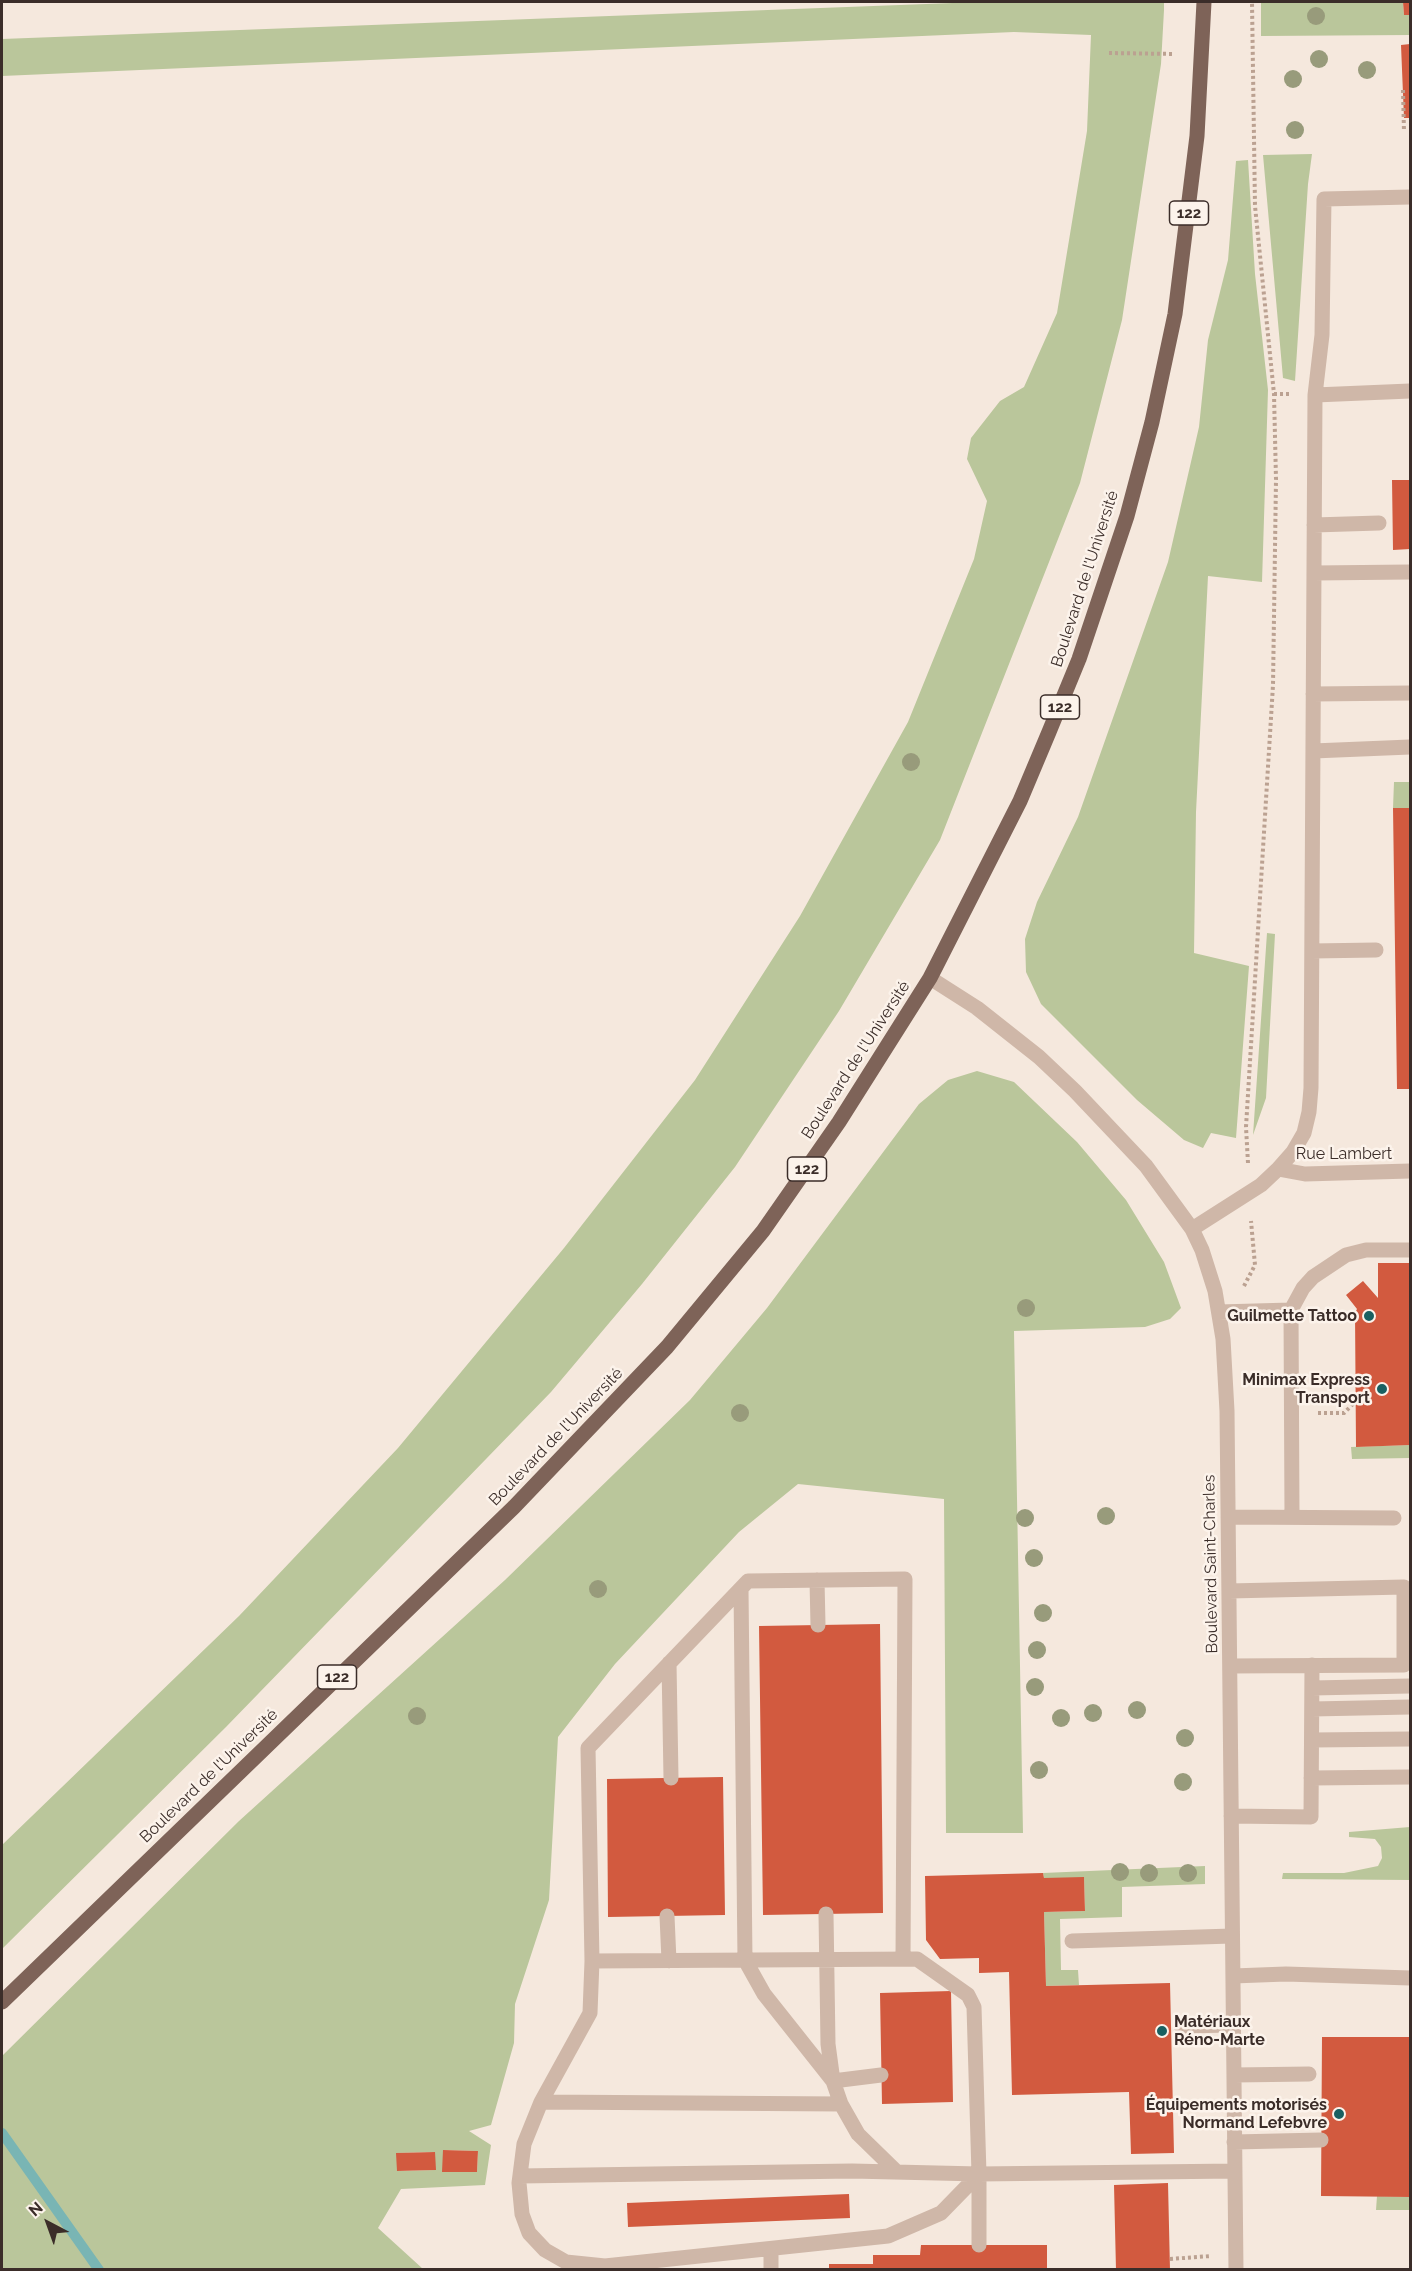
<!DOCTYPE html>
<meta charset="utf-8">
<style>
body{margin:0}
#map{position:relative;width:1412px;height:2271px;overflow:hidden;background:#f5e8dd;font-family:Raleway,sans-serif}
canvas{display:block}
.frame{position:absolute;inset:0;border:3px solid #3b2d29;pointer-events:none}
.north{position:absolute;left:18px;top:2193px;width:60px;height:60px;-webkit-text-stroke:4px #fcf3eb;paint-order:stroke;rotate:319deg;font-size:16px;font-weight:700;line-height:24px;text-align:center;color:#3b2d29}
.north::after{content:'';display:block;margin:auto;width:21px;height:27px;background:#3b2d29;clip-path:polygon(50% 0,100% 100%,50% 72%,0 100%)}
</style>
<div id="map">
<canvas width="1412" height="2271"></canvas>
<div class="frame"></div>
<div class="north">N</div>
</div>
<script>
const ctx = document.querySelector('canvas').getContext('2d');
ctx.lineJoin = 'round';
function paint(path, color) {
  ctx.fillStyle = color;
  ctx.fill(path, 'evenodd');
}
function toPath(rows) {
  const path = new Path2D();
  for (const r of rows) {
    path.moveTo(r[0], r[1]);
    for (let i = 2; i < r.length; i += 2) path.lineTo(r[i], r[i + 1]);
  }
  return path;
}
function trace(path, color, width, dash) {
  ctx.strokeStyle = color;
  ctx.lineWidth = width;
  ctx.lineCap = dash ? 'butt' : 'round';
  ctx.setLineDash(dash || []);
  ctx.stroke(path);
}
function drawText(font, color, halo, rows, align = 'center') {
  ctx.font = font + ' Raleway,sans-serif';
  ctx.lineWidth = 5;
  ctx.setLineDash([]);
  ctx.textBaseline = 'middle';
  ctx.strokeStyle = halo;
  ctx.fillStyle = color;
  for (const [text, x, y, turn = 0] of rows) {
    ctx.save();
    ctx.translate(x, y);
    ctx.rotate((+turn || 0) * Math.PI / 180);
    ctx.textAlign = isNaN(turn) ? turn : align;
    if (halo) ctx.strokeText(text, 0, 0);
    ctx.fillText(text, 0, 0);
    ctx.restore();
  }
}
paint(toPath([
 [979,2,1164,2,1164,10,1161,64,1122,320,1080,483,940,840,839,1011,735,1167,642,1284,551,1392,226,1727,2,1949,2,1845,239,1616,398,1448,564,1248,695,1080,800,916,908,722,974,559,987,501,967,459,971,438,1000,401,1024,387,1057,313,1087,131,1091,35,1014,32,2,76,2,39],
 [1261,2,1403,2,1404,15,1410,15,1410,35,1261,36],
 [1312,154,1308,184,1295,381,1283,378,1263,155],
 [1248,160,1255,274,1268,390,1262,582,1208,576,1196,812,1194,953,1249,966,1236,1138,1211,1133,1203,1148,1184,1140,1137,1100,1041,1004,1026,972,1025,939,1037,902,1078,817,1168,562,1199,427,1208,340,1228,260,1236,161],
 [1394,782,1410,782,1410,808,1393,808],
 [1267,933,1275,934,1266,1098,1253,1135],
 [977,1071,1014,1082,1077,1142,1126,1200,1164,1262,1181,1308,1170,1319,1145,1327,1014,1331,1023,1833,946,1833,944,1499,798,1484,739,1532,615,1664,558,1737,549,1900,515,2004,514,2043,491,2125,469,2131,491,2145,485,2185,401,2189,378,2228,423,2269,2,2270,2,2056,239,1821,505,1580,690,1400,767,1308,919,1104,948,1080],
 [443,2150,478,2151,477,2172,443,2172],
 [435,2152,435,2170,398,2171,397,2153],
 [1410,1445,1410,1458,1352,1459,1351,1447],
 [1410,1827,1410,1880,1282,1879,1283,1873,1344,1873,1378,1866,1382,1858,1381,1847,1375,1839,1349,1837,1349,1832],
 [1205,1866,1205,1884,1122,1887,1122,1917,1060,1919,1061,1970,1078,1970,1079,1985,1046,1986,1044,1912,1085,1911,1084,1878,1044,1878,1043,1873],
 [1377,2196,1410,2197,1410,2210,1376,2210]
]), '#bac69b');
trace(toPath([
 [2,2133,99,2270]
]), '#79b5b4', 10);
paint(toPath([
 [1403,2,1410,2,1410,15,1404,15],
 [1410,44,1410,118,1404,118,1401,45],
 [1392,480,1410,480,1410,549,1393,550],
 [1393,808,1410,808,1410,1089,1397,1089],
 [1378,1263,1410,1263,1410,1445,1356,1447,1355,1313,1357,1309,1346,1295,1363,1281,1378,1298],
 [880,1624,883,1913,763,1915,759,1626],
 [723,1777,725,1915,608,1917,607,1779],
 [1043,1873,1044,1878,1084,1877,1085,1911,1044,1912,1046,1986,1170,1983,1174,2153,1131,2154,1129,2092,1012,2095,1009,1972,979,1973,979,1958,940,1959,926,1940,925,1876],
 [951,1991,953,2102,882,2104,880,1993],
 [1322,2037,1410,2037,1410,2197,1321,2196],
 [443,2150,478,2151,477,2172,442,2172],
 [435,2152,436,2170,397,2171,396,2153],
 [1168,2183,1170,2270,1116,2270,1114,2185],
 [849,2194,850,2218,628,2227,627,2203],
 [921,2245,1047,2245,1047,2270,829,2270,829,2264,873,2264,873,2255,920,2255]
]), '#d25a3f');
trace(toPath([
 [1109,53,1175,54],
 [1403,90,1404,132],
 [1274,394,1289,394],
 [1248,1163,1246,1127,1273,685,1276,479,1274,394,1255,206,1252,2],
 [1244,1286,1255,1265,1251,1221],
 [1318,1413,1344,1413,1354,1403],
 [1170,2259,1211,2256]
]), '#bba191', 4, [3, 3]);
trace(toPath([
 [1315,395,1410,391],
 [1314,525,1379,523],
 [1314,573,1410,572],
 [1313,694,1410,693],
 [1313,751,1410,747],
 [1312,951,1376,950],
 [930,978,977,1008,1039,1057,1075,1091,1146,1166,1192,1229,1202,1250,1215,1291,1223,1339,1227,1411,1236,2270],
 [1278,1169,1305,1174,1410,1171],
 [1192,1229,1261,1185,1278,1169,1293,1152,1304,1133,1309,1112,1311,1088,1315,395,1322,335,1324,199,1410,197],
 [1219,1312,1291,1310],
 [1228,1517,1394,1518],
 [1292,1517,1291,1310,1303,1288,1313,1277,1346,1255,1366,1250,1410,1250],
 [817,1580,818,1625],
 [741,1589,745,1960,764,1994,833,2081,881,2075],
 [1229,1591,1404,1587,1404,1665,1230,1666],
 [669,1663,671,1778],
 [1312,1688,1410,1686],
 [1312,1709,1410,1707],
 [1312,1740,1410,1739],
 [1311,1778,1410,1777],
 [1231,1816,1311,1817,1312,1665],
 [826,1914,828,2044,833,2081,841,2104,858,2134,897,2172],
 [667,1916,669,1961],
 [1072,1941,1232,1936],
 [592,1961,588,1748,748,1581,905,1579,903,1959],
 [1233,1976,1286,1974,1410,1978],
 [1181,2026,1233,2025],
 [1234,2075,1309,2074],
 [541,2102,841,2104],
 [1234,2142,1321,2140],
 [520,2176,852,2171,979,2174,1235,2171],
 [979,2245,979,2174,974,2007,968,1995,917,1959,592,1961,590,2013,541,2102,524,2144,519,2183,522,2214,529,2233,545,2250,566,2262,605,2266,888,2236,941,2213,979,2174],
 [771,2249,771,2270]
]), '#cfb7a8', 15);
trace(toPath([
 [2,2002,514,1507,667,1347,763,1231,839,1122,930,978,1020,801,1049,732,1079,659,1127,516,1152,422,1175,314,1197,136,1204,2]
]), '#7e6358', 15);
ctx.fillStyle = '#989b7b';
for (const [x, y] of [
 [1316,16],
 [1319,59],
 [1367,70],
 [1293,79],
 [1295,130],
 [911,762],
 [1026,1308],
 [740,1413],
 [1106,1516],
 [1025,1518],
 [1034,1558],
 [598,1589],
 [1043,1613],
 [1037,1650],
 [1035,1687],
 [1137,1710],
 [1093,1713],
 [417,1716],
 [1061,1718],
 [1185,1738],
 [1039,1770],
 [1183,1782],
 [1120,1872],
 [1149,1873],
 [1188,1873]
]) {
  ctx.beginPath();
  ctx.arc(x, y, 9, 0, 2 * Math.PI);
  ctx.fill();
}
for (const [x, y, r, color] of [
 [1369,1316,6,"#196061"],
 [1382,1389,6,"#196061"],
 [1162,2031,6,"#196061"],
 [1339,2114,6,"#196061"]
]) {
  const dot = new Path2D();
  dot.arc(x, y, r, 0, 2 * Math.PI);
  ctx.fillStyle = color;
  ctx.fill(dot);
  trace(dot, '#fcf3eb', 2);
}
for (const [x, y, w] of [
 [1189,213,39],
 [1060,707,39],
 [807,1169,39],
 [337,1677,39]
]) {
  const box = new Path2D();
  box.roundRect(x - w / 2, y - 12, w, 24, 4.5);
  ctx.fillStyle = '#fcf3eb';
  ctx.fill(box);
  trace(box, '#3b2d29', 1.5);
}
drawText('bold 15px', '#3b2d29', null, [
 ["122",1189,213],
 ["122",1060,707],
 ["122",807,1169],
 ["122",337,1677]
]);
drawText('16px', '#3b2d29', '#fcf3eb', [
 ["Boulevard de l'Université",1085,579,-72],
 ["Boulevard de l'Université",856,1060,-57],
 ["Rue Lambert",1344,1154],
 ["Boulevard de l'Université",556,1437,-46],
 ["Boulevard Saint-Charles",1211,1564,-91],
 ["Boulevard de l'Université",209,1776,-44]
]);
drawText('bold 16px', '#3b2d29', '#fcf3eb', [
 ["Guilmette Tattoo",1357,1316],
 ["Minimax Express",1370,1380],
 ["Transport",1370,1398],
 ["Matériaux",1174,2022,"left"],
 ["Réno-Marte",1174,2040,"left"],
 ["Équipements motorisés",1327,2105],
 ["Normand Lefebvre",1327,2123]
], 'right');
</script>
